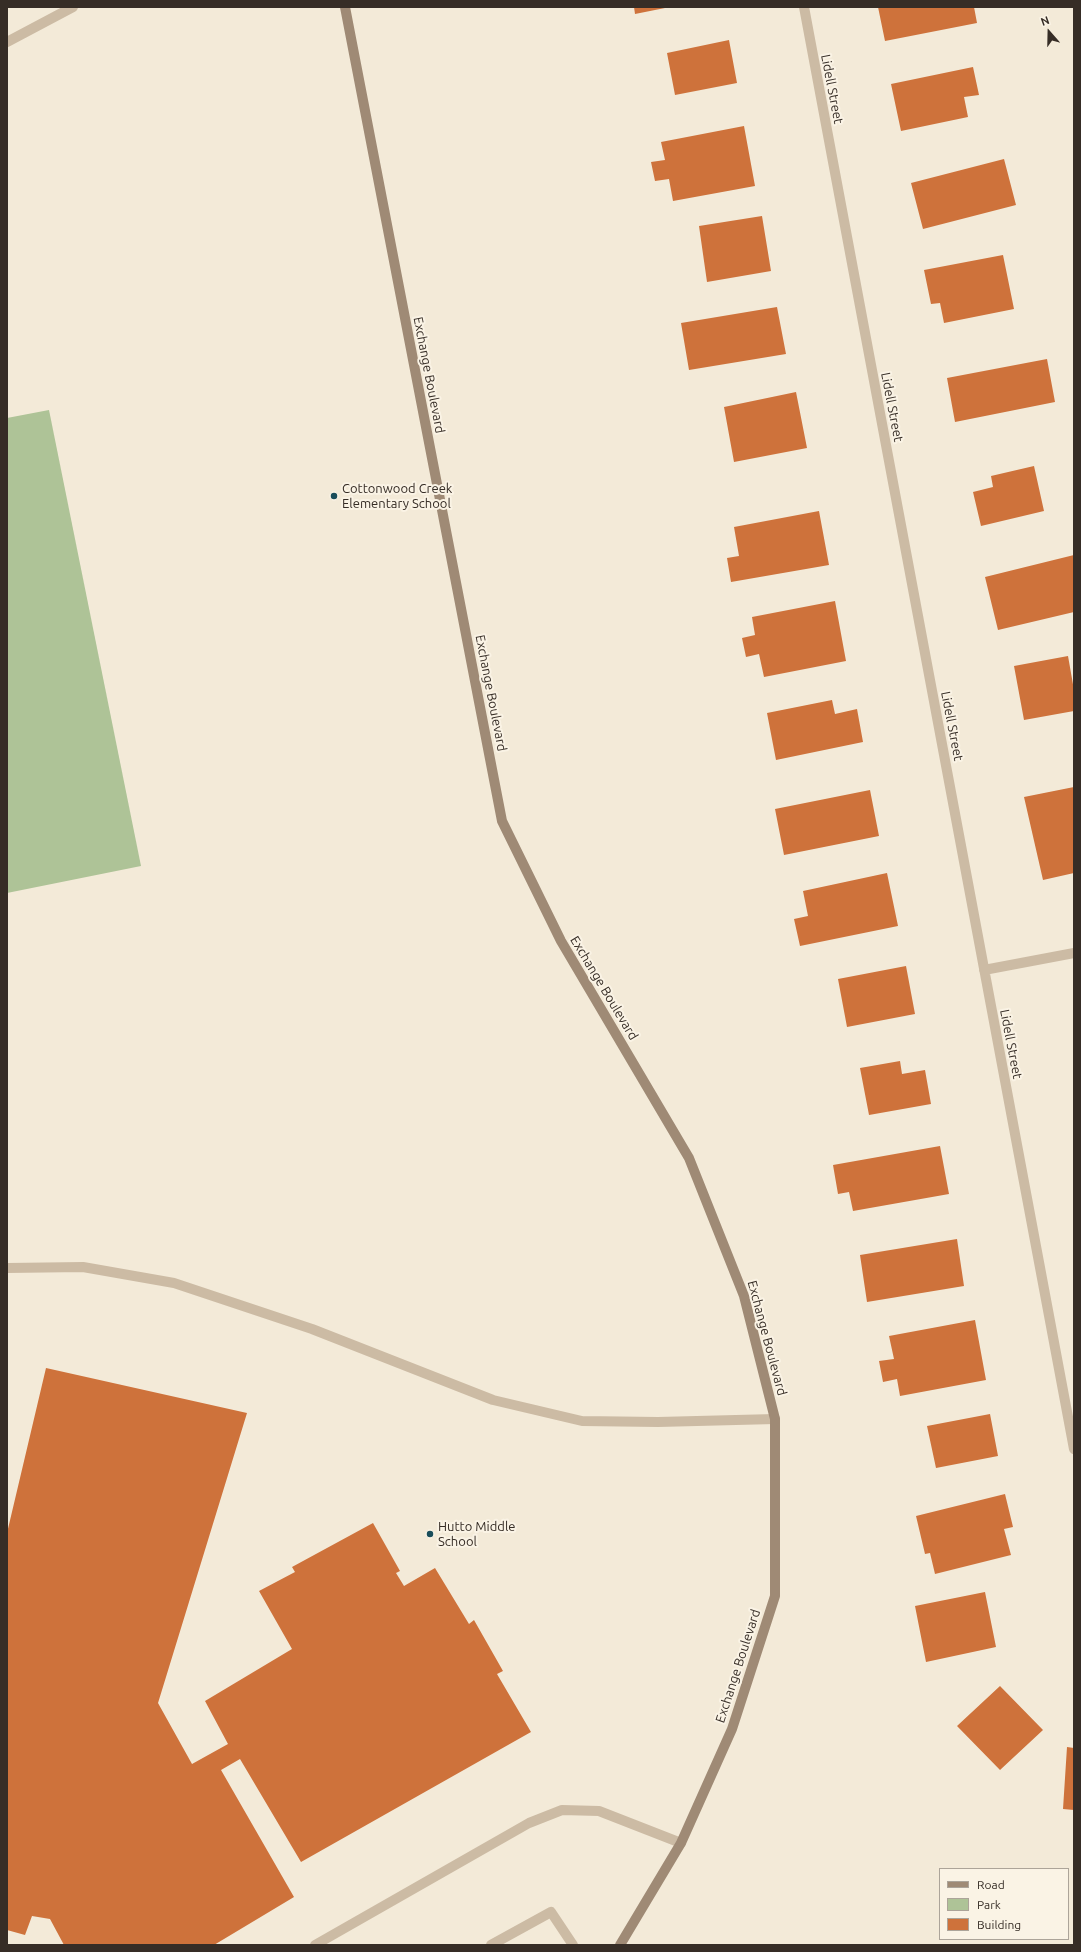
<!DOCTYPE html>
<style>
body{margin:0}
#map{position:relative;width:1081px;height:1952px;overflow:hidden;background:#f3ead8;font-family:Ubuntu,sans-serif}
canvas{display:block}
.frame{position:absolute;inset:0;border:8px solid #362d26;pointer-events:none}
.legend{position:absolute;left:939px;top:1868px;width:130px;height:72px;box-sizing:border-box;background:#faf3e5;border:1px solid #aca499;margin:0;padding:5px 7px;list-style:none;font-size:12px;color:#362d26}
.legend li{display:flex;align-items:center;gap:8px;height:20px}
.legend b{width:20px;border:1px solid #aca499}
.north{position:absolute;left:1029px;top:12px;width:40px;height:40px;-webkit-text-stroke:3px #faf3e5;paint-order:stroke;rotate:340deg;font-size:11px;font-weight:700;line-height:16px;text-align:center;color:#362d26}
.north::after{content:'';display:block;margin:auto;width:14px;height:18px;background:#362d26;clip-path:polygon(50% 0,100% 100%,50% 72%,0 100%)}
</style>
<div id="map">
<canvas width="1081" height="1952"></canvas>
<div class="frame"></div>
<ul class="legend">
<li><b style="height:5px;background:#9f8a75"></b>Road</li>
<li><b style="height:11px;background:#aec397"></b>Park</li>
<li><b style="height:11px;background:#ce723b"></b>Building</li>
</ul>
<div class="north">N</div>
</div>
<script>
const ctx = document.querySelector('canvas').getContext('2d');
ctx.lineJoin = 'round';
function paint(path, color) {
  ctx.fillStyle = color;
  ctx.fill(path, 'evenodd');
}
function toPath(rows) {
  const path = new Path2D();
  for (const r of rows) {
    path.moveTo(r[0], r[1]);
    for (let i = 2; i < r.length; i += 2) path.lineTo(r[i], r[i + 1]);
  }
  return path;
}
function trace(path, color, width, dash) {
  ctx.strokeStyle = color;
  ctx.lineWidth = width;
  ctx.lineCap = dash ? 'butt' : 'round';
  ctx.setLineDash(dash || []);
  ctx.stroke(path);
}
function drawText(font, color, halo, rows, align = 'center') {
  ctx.font = font + ' Ubuntu,sans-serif';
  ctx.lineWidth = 4;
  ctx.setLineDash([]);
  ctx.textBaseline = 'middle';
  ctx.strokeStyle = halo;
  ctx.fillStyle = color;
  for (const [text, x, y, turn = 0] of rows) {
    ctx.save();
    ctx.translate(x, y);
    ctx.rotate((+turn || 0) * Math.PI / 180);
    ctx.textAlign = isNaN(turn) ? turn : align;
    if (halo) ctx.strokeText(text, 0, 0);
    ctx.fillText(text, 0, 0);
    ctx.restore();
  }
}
paint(toPath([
 [49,410,141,866,7,893,7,418]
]), '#aec397');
paint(toPath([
 [634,7,665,7,665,8,635,14],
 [878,7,974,7,977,23,885,41],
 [729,40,737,83,675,95,667,53],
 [973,67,979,95,964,97,968,117,901,131,891,84],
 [744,126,755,186,673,201,669,179,655,181,651,162,665,160,661,142],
 [1004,159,1016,205,923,229,911,183],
 [762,216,771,271,707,282,699,226],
 [1003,255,1014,309,944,323,940,303,931,304,924,270],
 [777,307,786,354,689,370,681,323],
 [1047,359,1055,402,955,422,947,378],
 [796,392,807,448,734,462,724,407],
 [1034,466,1044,511,981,526,973,492,993,487,991,476],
 [819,511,829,565,731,582,727,558,739,556,734,527],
 [1074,555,1074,612,998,630,985,577],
 [835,601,846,661,764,677,759,654,746,657,742,638,755,635,752,617],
 [1068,656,1074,690,1074,711,1024,720,1014,666],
 [832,700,835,714,857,709,863,742,776,760,767,713],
 [1074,787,1074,873,1043,880,1024,797],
 [870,790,879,836,784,855,775,809],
 [887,873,898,926,800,946,794,919,808,916,803,891],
 [906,966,915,1014,847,1027,838,979],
 [900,1061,902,1074,925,1070,931,1104,869,1115,860,1068],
 [940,1146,949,1194,853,1211,849,1192,838,1194,833,1165],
 [957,1239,964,1286,867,1302,860,1255],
 [975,1320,986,1380,900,1396,897,1379,883,1382,879,1361,894,1359,889,1336],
 [46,1368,247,1413,158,1703,192,1764,228,1744,205,1701,292,1649,259,1591,295,1572,292,1567,373,1523,400,1571,396,1573,404,1586,435,1568,469,1624,474,1620,503,1671,497,1674,531,1732,301,1862,240,1759,221,1770,294,1897,214,1945,64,1945,50,1919,32,1916,25,1935,7,1930,7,1533],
 [990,1414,998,1456,936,1468,927,1426],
 [1005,1494,1013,1527,1004,1529,1011,1555,935,1574,930,1553,925,1554,916,1516],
 [985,1592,996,1647,926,1662,915,1606],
 [1000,1686,1043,1730,1000,1770,957,1726],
 [1067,1747,1074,1748,1074,1810,1063,1809]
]), '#ce723b');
trace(toPath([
 [7,42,73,7],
 [7,1268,83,1267,174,1283,312,1329,493,1400,582,1421,658,1422,775,1419],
 [315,1945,529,1823,562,1810,599,1811,681,1843],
 [491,1945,551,1912,573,1945]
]), '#ccbba4', 10);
trace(toPath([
 [804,7,1074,1449],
 [984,970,1074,953]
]), '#ccbba4', 10);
trace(toPath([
 [345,7,502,821,561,941,689,1158,744,1296,775,1419,775,1596,732,1729,681,1843,620,1945]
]), '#9f8a75', 10);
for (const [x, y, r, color] of [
 [334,496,4,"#194d5a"],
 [430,1534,4,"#194d5a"]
]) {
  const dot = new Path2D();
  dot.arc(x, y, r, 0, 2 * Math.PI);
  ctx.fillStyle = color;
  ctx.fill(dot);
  trace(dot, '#faf3e5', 1.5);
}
drawText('13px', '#362d26', '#faf3e5', [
 ["Lidell Street",832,89,79],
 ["Exchange Boulevard",429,375,79],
 ["Lidell Street",892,407,79],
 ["Exchange Boulevard",491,693,79],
 ["Lidell Street",952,726,79],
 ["Exchange Boulevard",604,988,59],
 ["Lidell Street",1011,1044,79],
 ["Exchange Boulevard",767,1338,75],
 ["Exchange Boulevard",738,1666,-72]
]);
drawText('13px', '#362d26', '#faf3e5', [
 ["Cottonwood Creek",342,489],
 ["Elementary School",342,504],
 ["Hutto Middle",438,1527],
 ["School",438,1542]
], 'left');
</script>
